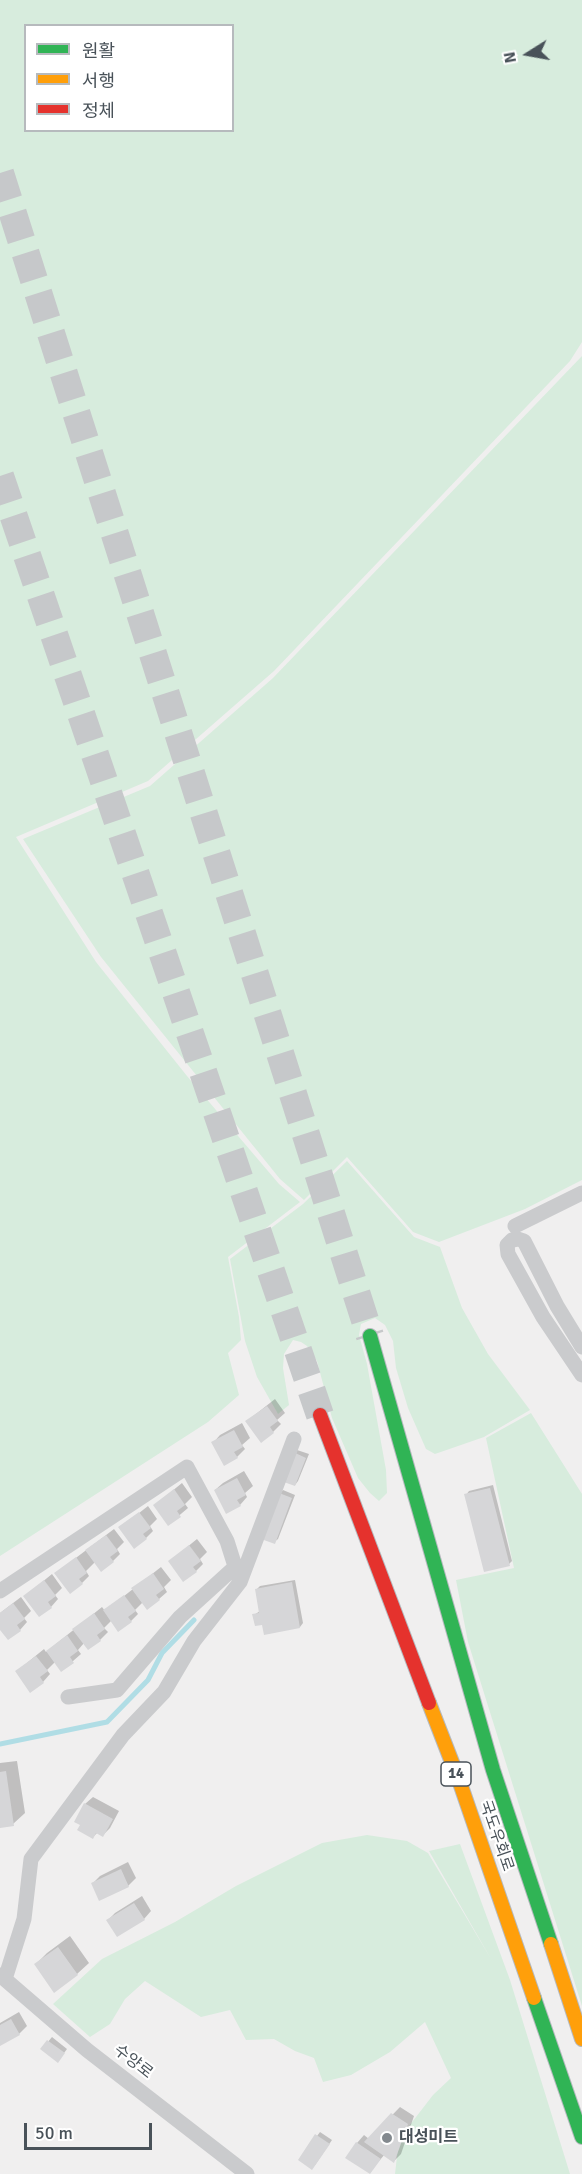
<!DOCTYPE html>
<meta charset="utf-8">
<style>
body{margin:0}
#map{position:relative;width:582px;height:2174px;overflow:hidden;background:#f0efef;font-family:Signika,"Noto Sans KR",sans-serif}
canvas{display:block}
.legend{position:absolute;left:24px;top:24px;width:210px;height:108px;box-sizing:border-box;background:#fff;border:2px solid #b6babd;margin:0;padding:8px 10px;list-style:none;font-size:18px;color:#495259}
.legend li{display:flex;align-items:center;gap:12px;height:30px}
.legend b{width:30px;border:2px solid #b6babd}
.north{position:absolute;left:498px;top:24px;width:60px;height:60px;-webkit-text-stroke:4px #fff;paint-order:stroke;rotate:259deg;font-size:16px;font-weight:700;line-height:24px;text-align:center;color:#495259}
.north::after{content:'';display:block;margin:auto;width:21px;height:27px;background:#495259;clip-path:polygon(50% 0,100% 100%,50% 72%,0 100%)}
.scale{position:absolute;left:24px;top:2123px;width:128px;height:27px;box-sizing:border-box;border:3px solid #495259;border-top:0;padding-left:8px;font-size:18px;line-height:21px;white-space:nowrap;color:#495259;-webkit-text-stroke:4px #fff;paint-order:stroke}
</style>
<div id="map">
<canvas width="582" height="2174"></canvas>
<ul class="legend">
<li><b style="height:8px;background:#30b455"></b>원활</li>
<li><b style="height:8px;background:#ff9f0a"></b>서행</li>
<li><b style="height:8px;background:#e5322d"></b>정체</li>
</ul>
<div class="north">N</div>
<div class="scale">50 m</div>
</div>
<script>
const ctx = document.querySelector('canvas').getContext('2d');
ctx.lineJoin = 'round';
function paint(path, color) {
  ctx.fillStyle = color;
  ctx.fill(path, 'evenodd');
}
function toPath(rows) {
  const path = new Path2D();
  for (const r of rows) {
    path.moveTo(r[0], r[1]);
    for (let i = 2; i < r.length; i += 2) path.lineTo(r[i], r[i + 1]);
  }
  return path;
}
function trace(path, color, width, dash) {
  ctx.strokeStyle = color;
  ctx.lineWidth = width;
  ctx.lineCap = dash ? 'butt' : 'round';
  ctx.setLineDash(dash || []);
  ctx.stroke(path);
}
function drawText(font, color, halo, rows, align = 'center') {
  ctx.font = font + ' Signika,"Noto Sans KR",sans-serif';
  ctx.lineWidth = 4.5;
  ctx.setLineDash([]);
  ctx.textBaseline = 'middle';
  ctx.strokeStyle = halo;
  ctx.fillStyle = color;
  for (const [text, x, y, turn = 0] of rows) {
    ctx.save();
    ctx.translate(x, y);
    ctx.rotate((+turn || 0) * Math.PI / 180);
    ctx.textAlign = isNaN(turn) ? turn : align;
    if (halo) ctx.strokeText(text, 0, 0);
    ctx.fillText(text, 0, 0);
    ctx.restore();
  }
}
paint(toPath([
 [0,0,582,0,582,342,570,361,274,671,148,781,16,837,96,962,187,1076,279,1184,300,1202,228,1257,239,1317,241,1340,228,1353,239,1395,208,1422,0,1556],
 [26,26,232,26,232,130,26,130],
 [582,356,582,1180,525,1209,439,1242,413,1232,347,1157,304,1200,280,1179,101,957,23,839,150,786,273,678],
 [347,1161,414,1237,440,1247,462,1308,488,1354,530,1410,484,1437,435,1454,426,1449,408,1408,396,1368,393,1341,385,1325,375,1318,361,1324,359,1335,367,1364,386,1470,387,1493,379,1501,370,1493,358,1478,332,1418,317,1361,307,1346,301,1342,293,1340,284,1354,283,1368,289,1405,278,1414,257,1377,245,1341,230,1259,303,1204],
 [531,1413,582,1494,582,2006,468,1642,456,1580,514,1568,486,1438],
 [367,1835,407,1841,428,1853,491,1959,429,1851,460,1844,510,1980,570,2174,395,2174,399,2139,433,2095,451,2078,425,2022,390,2052,351,2075,323,2082,314,2058,295,2051,274,2039,246,2040,230,2010,201,2017,145,1981,125,1999,110,2024,90,2037,53,2004,102,1959,175,1922,236,1886,322,1843]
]), '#d7ecdd');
paint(toPath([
 [275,1399,285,1413,277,1420,281,1424,273,1432,247,1421],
 [242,1423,250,1438,242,1445,245,1449,237,1457,213,1443,220,1435],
 [297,1450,309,1454,298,1481,295,1485,283,1480],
 [244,1471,253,1486,245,1493,247,1497,240,1505,215,1490,223,1483],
 [182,1483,192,1497,185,1504,188,1508,169,1524,155,1505],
 [493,1485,512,1561,509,1564,466,1495,469,1491],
 [283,1490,295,1495,278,1539,274,1542,280,1493],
 [148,1506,157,1519,150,1526,153,1531,146,1538,120,1528],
 [114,1529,124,1542,117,1549,120,1554,113,1561,95,1562,86,1571,89,1576,82,1583,56,1573],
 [197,1539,207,1552,200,1559,203,1564,196,1571,170,1561],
 [161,1567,171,1580,164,1587,167,1592,159,1599,143,1602,135,1610,138,1614,131,1621,112,1620,104,1628,108,1632,100,1640,84,1643,78,1650,81,1654,73,1661,61,1670,55,1662,47,1670,50,1674,43,1682,17,1671,44,1649,46,1652,102,1607,105,1611],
 [52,1574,62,1588,55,1595,58,1599,51,1607,25,1596],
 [295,1580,303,1623,300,1627,263,1623,254,1615,260,1611,256,1590,260,1586],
 [21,1597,31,1611,24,1618,27,1622,20,1630,0,1627,0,1613],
 [17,1761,25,1813,13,1824,0,1826,0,1763],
 [93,1797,119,1811,110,1828,103,1835,98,1832,93,1837,85,1804],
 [128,1862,136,1878,128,1886,93,1883,100,1876],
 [142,1896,151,1911,144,1919,108,1920,115,1913],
 [70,1936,89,1963,77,1974,54,1990,36,1964,47,1953],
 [19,2012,27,2026,19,2034,0,2044,0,2023],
 [52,2037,67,2049,61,2057,42,2049],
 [400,2107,414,2116,401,2154,394,2161,385,2154,369,2173,357,2143,364,2135,369,2139],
 [320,2132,332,2140,315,2165,300,2159]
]), '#0003');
trace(toPath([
 [0,1744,107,1722,148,1680,162,1653,194,1620]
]), '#b0dde5', 5);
paint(toPath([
 [267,1406,278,1421,270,1427,274,1433,261,1443,245,1421],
 [234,1430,243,1447,234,1452,238,1458,224,1466,211,1442],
 [293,1452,306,1458,295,1486,281,1481],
 [237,1478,246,1495,237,1500,241,1506,226,1514,214,1490],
 [490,1488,510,1566,484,1572,464,1494],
 [174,1489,185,1505,177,1511,181,1517,168,1526,153,1505],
 [279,1493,292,1498,275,1544,261,1539],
 [139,1512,151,1528,143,1534,147,1539,134,1549,118,1527],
 [106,1535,118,1551,110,1557,114,1562,101,1572,85,1550],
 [189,1545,201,1561,193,1567,197,1572,183,1582,168,1561],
 [76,1557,87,1573,79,1579,83,1584,70,1594,54,1573],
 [153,1573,164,1589,156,1595,160,1600,147,1610,131,1588],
 [44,1580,56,1596,48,1602,52,1608,39,1617,23,1596],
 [292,1582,300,1628,264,1635,262,1625,255,1626,252,1614,259,1613,255,1589],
 [124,1595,136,1611,128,1617,132,1622,118,1632,103,1610],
 [13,1603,25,1619,17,1625,21,1631,8,1640,0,1630,0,1613],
 [94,1613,105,1629,97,1635,101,1641,88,1650,72,1629],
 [67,1635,78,1651,70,1657,74,1663,61,1672,46,1651],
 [36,1656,48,1671,40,1677,44,1683,30,1693,15,1671],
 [6,1771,14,1826,0,1828,0,1772],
 [84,1803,113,1819,103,1837,96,1833,93,1839,77,1830,80,1825,74,1822],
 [121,1869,129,1887,99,1901,91,1883],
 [134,1903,145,1920,117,1937,106,1920],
 [58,1947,78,1975,54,1993,34,1964],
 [11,2019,20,2035,0,2046,0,2025],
 [47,2040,65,2053,58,2063,40,2049],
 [391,2113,408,2124,394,2163,364,2142],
 [315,2134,330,2144,312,2170,298,2160],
 [356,2142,381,2159,370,2174,345,2158]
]), '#d6d6d8');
trace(toPath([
 [0,173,370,1336],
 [0,476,320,1415]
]), '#c6c8ca', 28, [28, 14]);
const fast = toPath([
 [370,1336,493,1770,551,1944],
 [534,1998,582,2137]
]);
const slow = toPath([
 [429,1703,460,1783,534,1998],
 [551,1944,582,2039]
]);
const jam = toPath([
 [320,1415,429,1703]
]);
trace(fast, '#b5b9be', 16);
trace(slow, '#b5b9be', 16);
trace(jam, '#b5b9be', 16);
trace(toPath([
 [515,1226,582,1193],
 [582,1347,557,1306,524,1241,518,1239,512,1240,507,1245,508,1254,543,1317,582,1375],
 [0,1591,187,1467,227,1541,240,1582],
 [68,1697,117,1690,180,1617,235,1567],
 [0,1975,87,2050,247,2174],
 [5,1979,24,1919,31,1859,123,1735,164,1692,194,1641,240,1582,294,1439]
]), '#cacbcd', 15);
trace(fast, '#30b455', 14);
trace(slow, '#ff9f0a', 14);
trace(jam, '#e5322d', 14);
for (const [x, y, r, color] of [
 [387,2138,6,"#83898e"]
]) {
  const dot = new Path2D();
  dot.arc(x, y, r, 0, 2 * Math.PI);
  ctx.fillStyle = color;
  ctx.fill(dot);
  trace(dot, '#fff', 2);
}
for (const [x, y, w] of [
 [456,1774,30]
]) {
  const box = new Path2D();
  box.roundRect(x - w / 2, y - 12, w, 24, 4.5);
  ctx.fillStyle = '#fff';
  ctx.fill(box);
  trace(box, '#495259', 1.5);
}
drawText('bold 15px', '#495259', null, [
 ["14",456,1774]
]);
drawText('16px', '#495259', '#fff', [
 ["국도우회로",496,1836,71],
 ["수양로",133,2062,38]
]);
drawText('bold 16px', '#495259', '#fff', [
 ["대성미트",399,2138]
], 'left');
</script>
